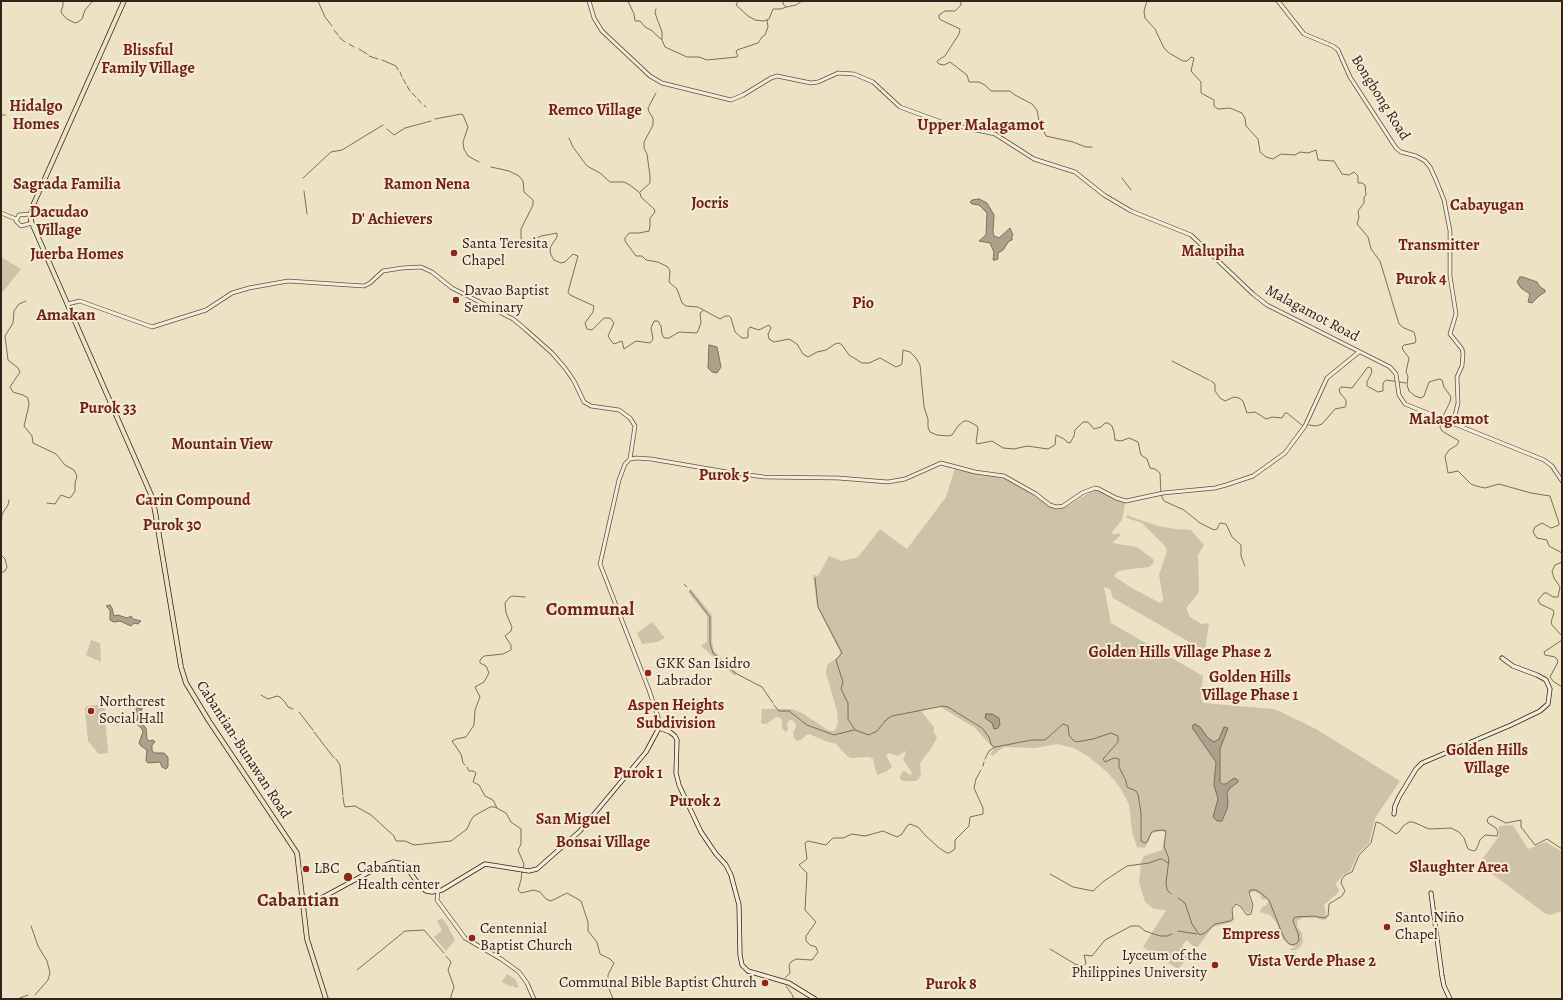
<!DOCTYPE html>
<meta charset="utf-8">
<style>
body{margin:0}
#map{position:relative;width:1563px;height:1000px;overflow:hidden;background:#eee2c5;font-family:Alegreya,serif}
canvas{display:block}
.frame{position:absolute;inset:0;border:2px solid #31241a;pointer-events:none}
</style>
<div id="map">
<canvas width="1563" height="1000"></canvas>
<div class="frame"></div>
</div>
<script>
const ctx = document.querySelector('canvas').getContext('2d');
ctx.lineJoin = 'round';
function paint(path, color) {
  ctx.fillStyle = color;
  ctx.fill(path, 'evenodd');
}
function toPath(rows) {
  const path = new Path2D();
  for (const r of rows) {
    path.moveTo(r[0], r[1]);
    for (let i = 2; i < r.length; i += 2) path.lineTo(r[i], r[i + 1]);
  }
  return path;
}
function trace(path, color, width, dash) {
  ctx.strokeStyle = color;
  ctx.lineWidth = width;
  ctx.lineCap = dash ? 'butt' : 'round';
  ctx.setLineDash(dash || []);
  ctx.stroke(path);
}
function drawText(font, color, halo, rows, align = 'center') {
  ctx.font = font + ' Alegreya,serif';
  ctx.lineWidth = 4;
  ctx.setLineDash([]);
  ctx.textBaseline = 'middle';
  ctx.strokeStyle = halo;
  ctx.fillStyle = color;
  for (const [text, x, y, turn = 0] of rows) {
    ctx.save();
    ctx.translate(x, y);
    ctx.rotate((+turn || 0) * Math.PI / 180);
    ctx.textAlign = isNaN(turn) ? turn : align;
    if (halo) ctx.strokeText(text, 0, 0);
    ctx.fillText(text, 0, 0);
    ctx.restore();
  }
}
paint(toPath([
 [1,257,21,269,1,294],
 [955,468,1005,479,1032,494,1049,507,1056,509,1064,508,1094,490,1100,491,1119,501,1130,502,1125,504,1122,520,1112,532,1114,535,1118,533,1121,535,1112,543,1137,547,1153,559,1154,562,1149,567,1123,570,1117,572,1114,576,1118,579,1132,588,1160,603,1163,601,1163,597,1159,575,1167,550,1164,545,1142,523,1127,518,1126,515,1158,526,1176,529,1191,530,1204,545,1198,555,1199,590,1198,594,1186,608,1190,617,1197,621,1201,624,1209,623,1205,651,1113,598,1110,589,1104,587,1111,623,1203,676,1201,698,1204,703,1273,709,1279,711,1316,729,1400,781,1375,818,1369,843,1358,854,1350,871,1343,875,1337,882,1336,885,1339,890,1338,893,1324,905,1327,919,1322,920,1316,918,1303,918,1297,921,1298,928,1302,933,1303,941,1301,946,1296,950,1290,950,1290,949,1295,947,1287,943,1283,939,1277,924,1270,915,1260,912,1262,907,1267,905,1268,901,1266,899,1262,900,1260,894,1254,891,1248,894,1252,905,1250,913,1247,913,1238,903,1235,904,1231,910,1234,920,1232,922,1213,927,1196,949,1187,940,1182,945,1191,955,1178,969,1143,947,1166,910,1154,909,1145,902,1139,882,1141,862,1144,856,1162,850,1166,832,1161,831,1152,833,1145,848,1137,847,1132,832,1129,804,1119,786,1107,772,1089,757,1074,748,1057,744,1035,748,1005,747,998,751,993,756,990,754,994,749,975,728,939,706,921,711,934,727,934,732,937,738,930,750,920,763,921,776,916,781,904,781,901,780,900,777,902,772,904,771,910,775,912,774,911,771,903,760,906,752,905,751,898,756,888,753,886,755,892,767,887,771,878,775,875,769,873,759,869,757,851,758,847,756,836,744,828,742,809,734,805,736,801,740,797,741,794,738,793,733,796,727,795,723,792,720,789,720,787,723,788,730,785,732,782,728,782,720,779,717,776,717,766,724,762,724,761,722,762,709,792,709,802,713,828,730,832,731,835,730,838,723,837,711,826,673,827,665,839,656,840,652,817,606,813,575,818,576,829,556,842,561,858,557,880,529,907,549,946,497],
 [691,589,712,615,712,642,714,651,737,673,735,676,701,646,707,642,707,616,688,592],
 [652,622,665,638,657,642,642,644,637,633],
 [91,640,100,643,101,662,86,655],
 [104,704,108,753,99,754,88,741,85,708,87,706],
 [1513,825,1528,849,1546,842,1562,852,1562,910,1561,911,1551,915,1546,914,1479,864,1499,836,1499,826],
 [442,918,447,925,455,940,446,951,434,937,442,930,437,921],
 [507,974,515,979,519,987,515,988,514,986,509,986,502,982]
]), '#cec2a8');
const water = toPath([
 [979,199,987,203,994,215,993,232,994,236,999,238,1010,228,1013,235,1012,236,1012,240,1009,241,1003,250,998,253,998,259,996,260,993,260,994,252,990,243,979,241,986,235,987,213,979,205,972,204,970,202,972,200,979,199],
 [1520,277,1523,277,1537,282,1540,287,1545,290,1545,292,1539,296,1532,303,1528,302,1530,294,1521,288,1517,282,1520,277],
 [709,345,717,347,721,367,717,373,712,372,708,368,709,345],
 [110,605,112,608,114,616,118,615,127,618,131,616,133,619,141,621,138,624,134,623,131,626,120,621,114,622,110,620,110,610,106,606,110,605],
 [137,704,139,709,142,708,139,720,146,728,147,739,149,741,153,740,155,742,152,745,152,751,155,753,164,753,168,757,168,767,166,769,162,767,160,762,148,763,146,761,147,750,141,746,139,743,143,732,142,729,136,723,138,716,136,710,137,704],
 [986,714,992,714,999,718,1000,724,998,728,994,729,992,723,985,718,986,714],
 [1195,724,1200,727,1208,738,1214,742,1219,739,1224,727,1228,728,1220,749,1220,782,1222,784,1226,784,1234,778,1238,780,1238,782,1230,788,1227,793,1228,803,1227,809,1222,821,1217,821,1213,817,1218,799,1214,785,1216,762,1193,729,1192,726,1195,724]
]);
paint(water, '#aea18b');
trace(water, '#7c6f5e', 1);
trace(toPath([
 [63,1,63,6,61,11,62,14,67,19,75,23,78,22,82,19,85,10,93,1],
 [318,1,325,17,332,26],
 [628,1,634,14,635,21,640,21,645,27,651,30,662,40,665,47,687,57,699,57,707,60,737,57,738,55,736,53,737,50,758,43,762,37,765,35,768,27,767,20],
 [738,1,736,5,748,16,755,20,764,21,769,19,773,9,781,9,786,7,796,5,802,1],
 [783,1,783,4,786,7],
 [961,1,961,5,955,11,945,11,939,15,939,18,941,20,960,29,959,34,945,56,938,60,937,62,939,64,944,65,950,62,967,75,969,82,979,82,985,85,991,91,1010,91,1015,95,1032,104,1037,110,1039,121,1046,136,1073,142,1086,147,1092,147],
 [1147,1,1144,11,1145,18,1155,29,1164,48,1169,53,1183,61,1187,61,1191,57,1194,58,1191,71,1201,82,1201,93,1214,100,1214,106,1218,109,1230,108,1242,113,1245,118,1246,126,1258,139,1260,151],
 [656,9,655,13,662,32,662,39],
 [334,30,338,35],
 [339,37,345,42],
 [349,44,354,47],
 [359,49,367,54],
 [369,56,378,59],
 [382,60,396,66,398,70],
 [400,72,402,77],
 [403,79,406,84],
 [407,86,410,91],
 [412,93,416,97],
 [418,99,421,103],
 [424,105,426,107],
 [1,115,5,115],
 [435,119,461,114,463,115,468,127,463,142,464,149,468,156,479,162],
 [387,129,394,135,405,128,431,121],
 [569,138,573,147,587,166,600,173,610,182,624,182,630,185,640,193,641,197,654,209,655,212,650,218,650,226,649,231,639,233,629,233,625,238,625,241,636,256,642,256,646,260,658,262,668,267,670,271,669,282,677,289,682,303,686,306,698,307,720,319,725,316,729,316,731,318,735,332,742,338,747,338,748,337,748,330,750,327,759,330,769,325,771,328,768,334,769,339,774,342,789,339,797,344,803,354,808,357,817,352,826,350,835,344,839,343,842,345,849,355,862,363,869,363,880,358,896,367,901,365,902,363,903,350,910,352,916,358,920,365,924,407,928,419,928,427,930,432,937,435,948,436,952,435,958,426,964,421,968,421,977,426,978,429,976,442,977,444,992,441,1003,448,1014,449,1027,446,1048,449,1055,445,1056,435,1064,439,1067,442,1070,443,1074,436,1075,430,1083,422,1088,422,1094,429,1101,427,1105,423,1108,423,1112,426,1114,432,1115,440,1121,441,1129,438,1138,442,1141,455,1147,459,1150,468,1155,469,1160,473,1161,495,1164,501,1184,510,1200,523,1214,530,1217,529,1220,523,1226,524,1232,537,1241,545,1241,556,1245,566],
 [1260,152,1266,157,1273,159,1281,154,1295,155,1300,152,1308,153,1316,150,1318,160,1334,161,1342,174,1349,175,1354,172,1358,176,1358,183,1362,183,1365,185,1366,195,1364,197,1364,203,1358,211,1359,217,1357,224,1368,237,1371,249,1380,261,1399,324,1404,328,1414,332,1416,340,1415,343,1404,345,1402,347,1403,350,1409,358,1406,372,1408,376,1407,385,1409,391,1415,396,1421,398,1424,396,1429,382,1439,379,1442,380,1444,387,1451,397,1450,402,1442,418],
 [491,167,509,171,519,176,523,181,524,192,533,200,533,205,521,229,521,239,526,242,529,242,541,236,557,233,557,237,551,246,550,250,551,255,554,260,561,263,565,262,573,254,578,256,568,292,570,295,594,306,593,312,585,323,587,329,592,330,604,318,610,318,614,323,608,336,612,342,614,344,622,341,624,349,636,341,650,343,653,339,651,328,654,321,658,321,661,326,662,334,664,338,669,338,679,332,697,333,701,323,700,313,703,311],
 [303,178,331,152,342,150,383,125],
 [1122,178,1131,190],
 [304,191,307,214],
 [640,192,650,183,650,176,647,154,644,148,644,142,653,125,653,118,649,112,648,108,656,93],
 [26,301,19,304,14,311,13,323,5,336,8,360,18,368,20,372,10,387,13,392,23,395,28,398,29,405,24,426,32,436,33,443,56,454,65,465,74,470,77,476,75,483,75,491,71,497,69,498,61,495,55,504,47,503],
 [1172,361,1209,380],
 [1211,381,1215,384,1215,391,1220,398,1225,401,1234,397,1239,398,1243,401,1247,413,1255,412,1266,419,1272,417,1282,418,1285,413,1287,413,1303,426],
 [1441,421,1440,427,1442,431,1459,441,1457,445,1449,450,1445,456,1448,473,1458,471,1471,484,1476,486,1485,488,1499,484,1531,493,1550,496,1559,523,1559,525,1551,528,1542,523,1535,527,1533,532,1537,538,1547,540,1549,546,1562,553],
 [1309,425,1316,426,1322,424,1335,409,1345,407,1346,405,1346,400,1340,393,1339,389,1342,387,1352,388,1368,367,1371,368,1372,372,1367,382,1367,386,1378,392,1383,391,1383,383,1386,380,1406,383],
 [1,529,2,514,8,505,9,500],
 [1,555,5,559,7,567,5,571,1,573],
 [1562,562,1555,565,1552,571,1554,578,1560,587,1558,597,1553,597,1547,593,1544,593,1538,600,1540,604,1553,610,1554,613,1551,622,1552,625,1562,636],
 [815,578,818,607,842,653,836,660,843,682,841,689,848,703,848,719,855,730,869,735,877,731,886,720,892,716,943,706,948,707,982,728,989,737,991,744,994,747],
 [684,584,687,587],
 [690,591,710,617,710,643,713,653,735,673,762,687,773,703],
 [1562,640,1544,652,1545,655,1555,657,1557,659,1558,662,1550,677,1553,681,1562,687],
 [261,695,268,699,277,696,280,697,285,702,288,707,293,709],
 [774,705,779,711,789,711,807,725,834,735,854,730],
 [299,712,313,730],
 [314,732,334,758],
 [336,759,340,765,343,795],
 [985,759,989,751,995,747,1032,740,1045,740,1063,724,1068,726,1069,735,1072,739,1076,742,1093,739,1111,733,1118,736,1118,742,1103,759,1105,762,1114,758,1119,759,1119,767,1126,781,1127,787,1136,791,1138,794,1141,813,1141,841,1145,843,1147,842,1151,833,1154,831,1162,830,1166,831,1164,846,1169,859,1166,883,1167,890,1171,894],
 [465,765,463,763,461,754,452,741,456,739,466,737,474,725,475,710,480,697,475,687,484,682,489,673,486,666,480,663,480,660,484,656,503,654,511,650,511,645,505,636,511,631,512,627,506,613,505,603,509,598,512,596,525,597],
 [983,766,984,762],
 [467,767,469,771,473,771,476,773,473,782,479,785,485,796,493,800,497,808],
 [343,797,344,804,345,807,355,806,371,815,394,836,396,841,405,841,414,845,451,841,467,829,471,820,474,816,490,807,495,807,506,813,511,822,521,829,521,844,518,850,524,864,523,868],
 [522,871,521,880,518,890,521,893,534,890,540,892,546,899,551,901,567,893,581,901,588,922,588,931,597,942,600,954,610,959,614,963,608,975,608,986,613,999],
 [1050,874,1073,887,1093,891,1104,881,1127,866,1149,863,1160,859,1162,859,1168,863],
 [1178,898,1185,903,1192,924,1198,933,1200,935,1205,933,1215,924,1230,921,1233,919,1232,909,1236,904,1240,906,1247,915,1251,914,1253,905,1249,893,1250,890,1256,890,1262,894,1269,900,1284,938,1289,944,1293,945,1297,943,1299,940,1298,933,1294,924,1293,920,1295,917,1314,916,1324,918,1328,916,1329,904,1342,896,1345,891,1341,883,1342,879,1345,875,1352,872,1359,855,1371,843,1376,822,1380,823,1396,834,1399,832,1403,826,1409,822,1413,822,1429,829,1451,828,1459,832,1464,838,1468,849,1473,851,1476,850,1480,840,1485,835,1497,836,1498,832,1496,828,1488,823,1487,820,1489,817,1492,816,1506,823,1521,820,1521,827,1535,845,1547,839,1562,849],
 [31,926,38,946,47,961,50,973,48,980,35,995],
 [1178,931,1197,934],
 [1050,949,1075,964,1083,967,1086,963,1084,955,1092,956,1105,940,1131,926,1139,926,1145,931,1160,936,1167,936,1172,934],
 [446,956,451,962,448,970,454,987,451,996,451,999],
 [357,970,405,931,424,930,444,953],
 [785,978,790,973,789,965,791,962,796,959,812,960,818,952,816,947,810,945,806,941,806,936,816,922,805,910,807,873,799,865,807,859,805,843,808,841,826,845,833,838,843,838,852,834,865,836,883,831,897,837,902,834,907,826,910,824,918,827,925,835,939,848,947,853,949,853,955,849,955,840,969,826,970,817,983,814,983,808,974,788,976,779,981,770],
 [786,986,793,996,793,999],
 [17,999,28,995]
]), '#7c6f5e', 1);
const tertiary = toPath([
 [589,1,594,18,602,31,650,76,662,83,731,100,743,95,771,78,777,76,811,83,818,82,838,73,854,74,873,82,900,107,944,123,995,134,1034,159,1075,172,1104,195,1131,211,1191,235,1253,294,1267,305,1390,367,1396,374,1399,395,1405,404,1544,460,1552,466,1562,481],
 [1278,1,1304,34,1333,46,1338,50,1350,77,1396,148,1401,152,1416,156,1425,161,1430,167,1436,180,1444,200,1450,231,1450,276,1456,314,1450,334,1462,349,1463,354,1462,366,1457,377,1458,403,1453,424],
 [1,213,16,219],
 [30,214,19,215,16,221,21,226,32,223],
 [67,304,80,301,152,327,206,310,232,293,249,288,288,281,364,286,370,283,383,271,402,268,421,267,432,272,452,288,513,319,525,329,552,353,565,368,574,381,584,402,591,406,619,410,630,418,635,426,630,459],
 [659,728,660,723,649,690,600,564,619,480,625,464,630,459,636,458,651,459,727,472,764,477,838,478,888,482,905,479,941,463,975,472,1004,476,1036,494,1050,505,1056,507,1063,506,1082,493,1095,488,1099,489,1116,498,1126,501,1163,493,1215,488,1226,485,1253,476,1285,453,1305,426,1327,378,1359,352],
 [438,892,437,900,465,938,501,959,519,972,527,983,534,999]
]);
const secondary = toPath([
 [1394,814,1395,806,1399,797,1416,769,1422,763,1511,725,1540,711,1548,704,1550,689,1546,680,1537,675,1513,666,1502,658],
 [1431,893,1442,976,1444,986,1450,999],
 [303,902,316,901,373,870,393,862,404,864,420,886,426,891,432,892,442,890,485,864,529,871,537,869,580,831,646,752,659,728,670,732,675,736,677,740,676,773,679,785,701,832,716,854,726,865,731,875,739,905,740,955,742,965,748,971,789,983,815,999]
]);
const primary = toPath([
 [124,1,34,203,31,213,31,221,152,497,155,511,181,667,186,683,209,721,297,853,307,939,326,999]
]);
trace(tertiary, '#605445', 4.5);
trace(secondary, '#31241a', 5);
trace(primary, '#31241a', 5.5);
trace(tertiary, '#f4ecd9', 3);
trace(secondary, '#f4ecd9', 3.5);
trace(primary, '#eee2c5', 4);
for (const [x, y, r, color] of [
 [454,253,4,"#8f2418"],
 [456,300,4,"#8f2418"],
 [648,673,4,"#8f2418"],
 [91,711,4,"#8f2418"],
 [306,869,4,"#8f2418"],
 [348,877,5,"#8f2418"],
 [1387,927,4,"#8f2418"],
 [472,938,4,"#8f2418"],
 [1215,965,4,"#8f2418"],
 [765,983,4,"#8f2418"]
]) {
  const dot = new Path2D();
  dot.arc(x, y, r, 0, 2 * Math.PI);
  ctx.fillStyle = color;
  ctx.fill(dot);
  trace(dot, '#f4ecd9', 1.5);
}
drawText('15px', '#31241a', '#f4ecd9', [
 ["Bongbong Road",1380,98,58],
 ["Malagamot Road",1312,314,28],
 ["Cabantian-Bunawan Road",243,750,57]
]);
drawText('15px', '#31241a', '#f4ecd9', [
 ["Santa Teresita",462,244],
 ["Chapel",462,261],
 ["Davao Baptist",464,291],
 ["Seminary",464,308],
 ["GKK San Isidro",656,664],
 ["Labrador",656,681],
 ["Northcrest",99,702],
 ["Social Hall",99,719],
 ["Cabantian",357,868],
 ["Health center",357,885],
 ["LBC",314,869],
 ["Santo Niño",1395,918],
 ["Chapel",1395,935],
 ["Centennial",480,929],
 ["Baptist Church",480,946],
 ["Lyceum of the",1207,956,"right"],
 ["Philippines University",1207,973,"right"],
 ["Communal Bible Baptist Church",757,983,"right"]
], 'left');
drawText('bold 16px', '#7a1f14', '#f4ecd9', [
 ["Blissful",148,51],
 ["Family Village",148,69],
 ["Hidalgo",36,107],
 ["Homes",36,125],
 ["Remco Village",595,111],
 ["Sagrada Familia",67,185],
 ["Ramon Nena",427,185],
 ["Jocris",710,204],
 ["Cabayugan",1487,206],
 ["Dacudao",59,213],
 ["Village",59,231],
 ["D' Achievers",392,220],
 ["Transmitter",1439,246],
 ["Malupiha",1213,252],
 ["Juerba Homes",77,255],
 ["Purok 4",1421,280],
 ["Pio",863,304],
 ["Purok 33",108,409],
 ["Mountain View",222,445],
 ["Purok 5",724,476],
 ["Carin Compound",193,501],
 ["Purok 30",172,526],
 ["Golden Hills Village Phase 2",1180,653],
 ["Golden Hills",1250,678],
 ["Village Phase 1",1250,696],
 ["Aspen Heights",676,706],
 ["Subdivision",676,724],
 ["Golden Hills",1487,751],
 ["Village",1487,769],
 ["Purok 1",638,774],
 ["Purok 2",695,802],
 ["San Miguel",573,820],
 ["Bonsai Village",603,843],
 ["Slaughter Area",1459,868],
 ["Empress",1251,935],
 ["Vista Verde Phase 2",1312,962],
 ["Purok 8",951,985]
]);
drawText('bold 17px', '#7a1f14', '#f4ecd9', [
 ["Upper Malagamot",981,126],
 ["Amakan",66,316],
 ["Malagamot",1449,420]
]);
drawText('bold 19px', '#7a1f14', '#f4ecd9', [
 ["Communal",590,610],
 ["Cabantian",298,901]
]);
</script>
